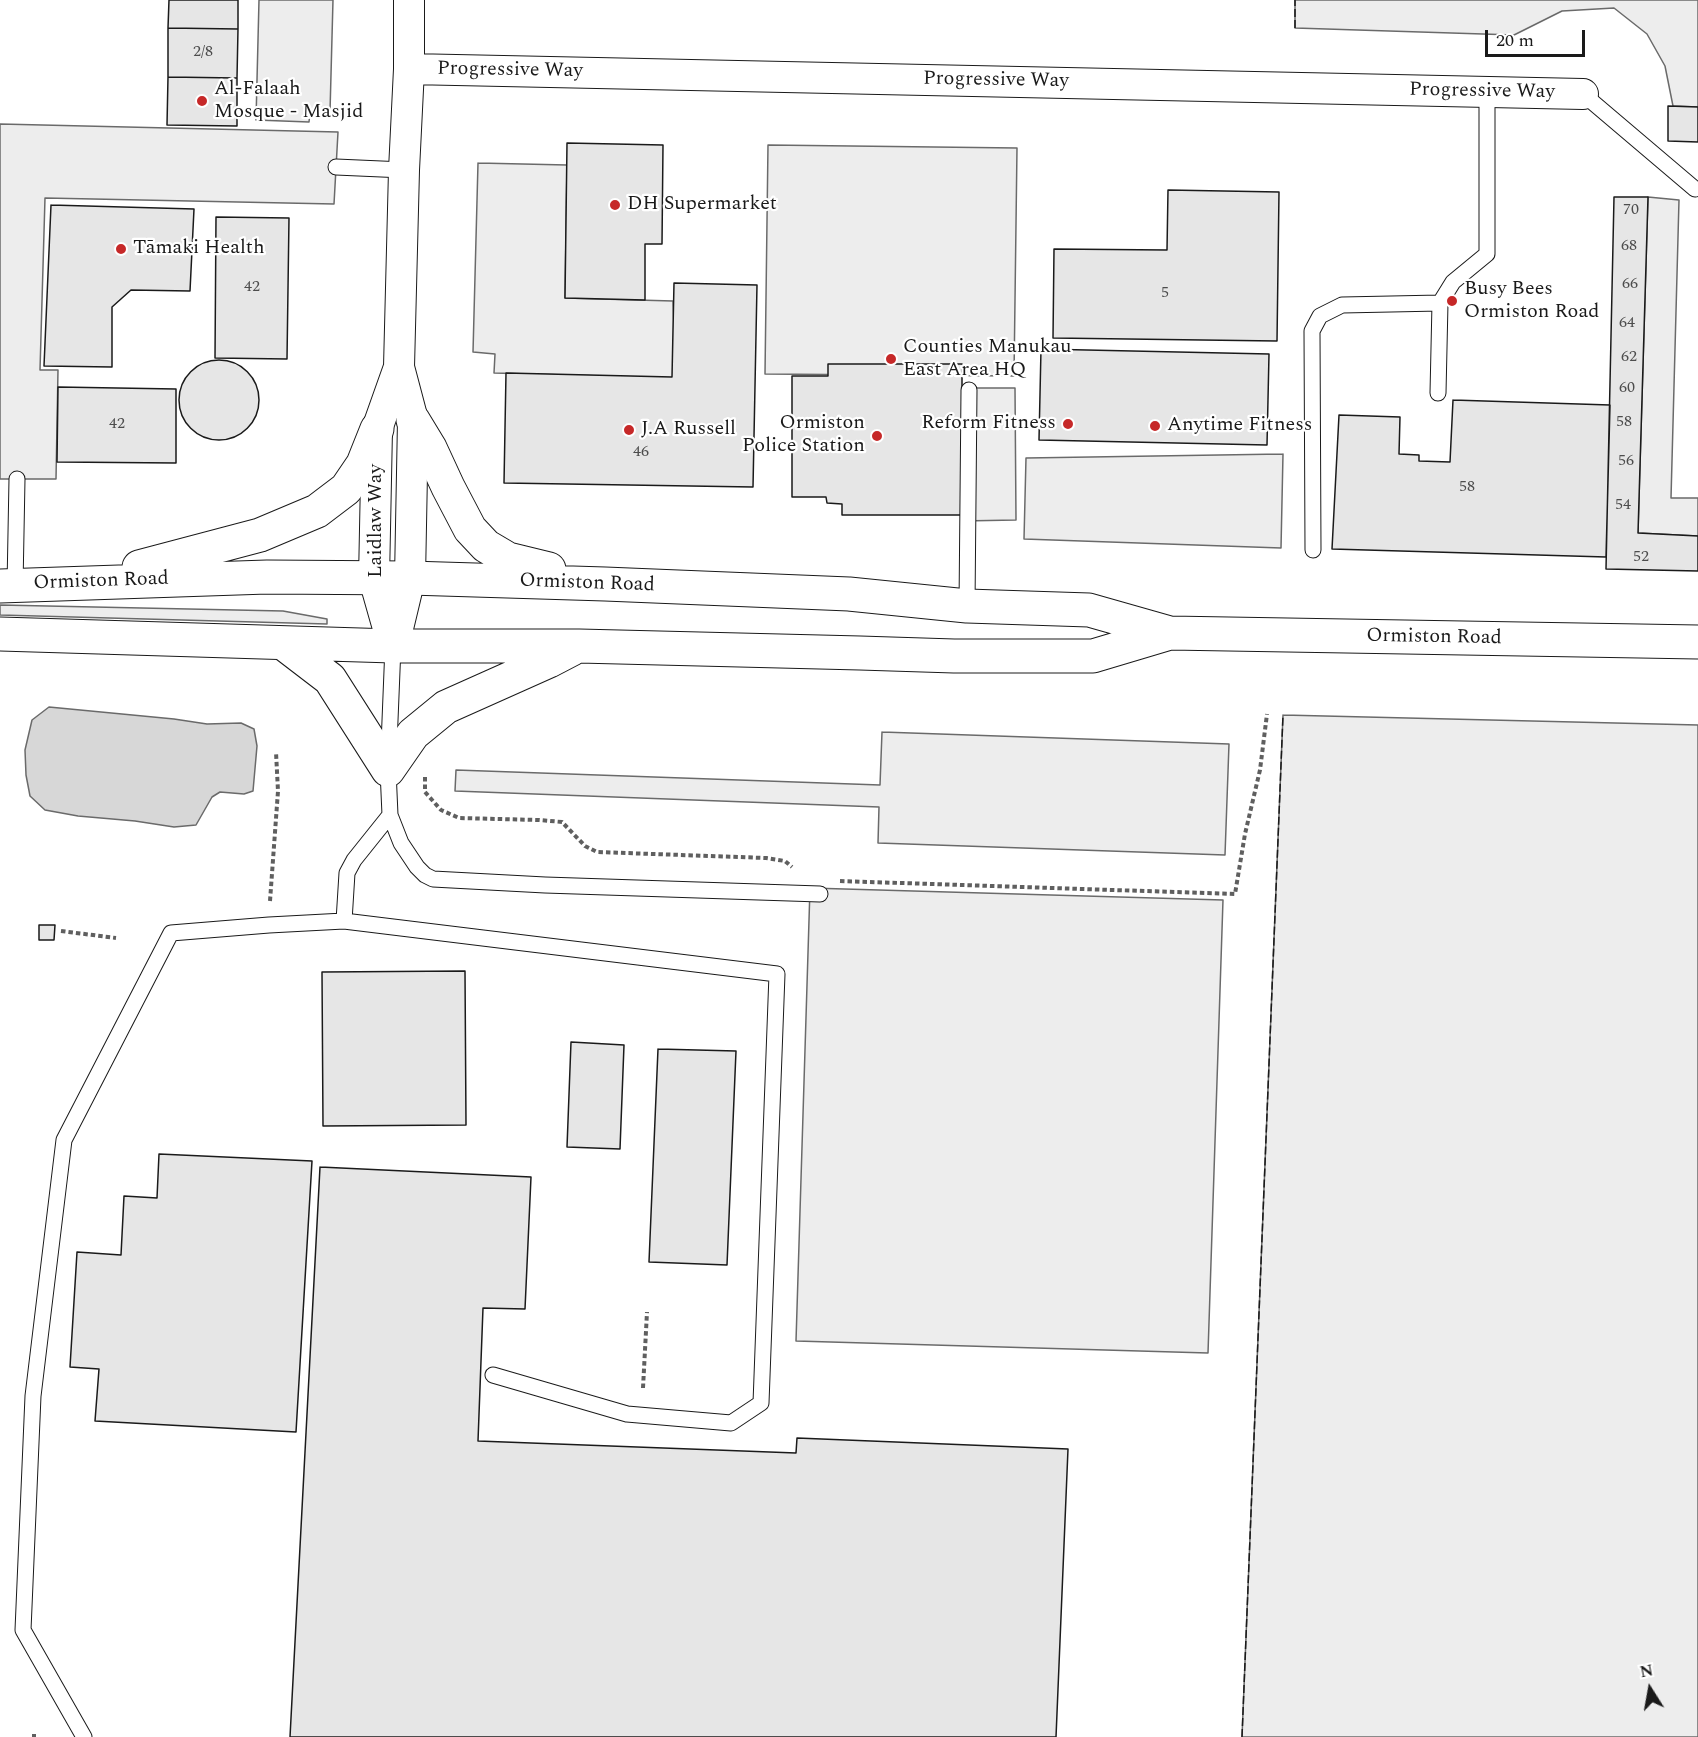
<!DOCTYPE html>
<meta charset="utf-8">
<style>
body{margin:0}
#map{position:relative;width:1698px;height:1737px;overflow:hidden;background:#fff;font-family:Spectral,serif}
canvas{display:block}
.north{position:absolute;left:1620px;top:1659px;width:60px;height:60px;-webkit-text-stroke:4px #fff;paint-order:stroke;rotate:349deg;font-size:16px;font-weight:700;line-height:24px;text-align:center;color:#1a1a1a}
.north::after{content:'';display:block;margin:auto;width:21px;height:27px;background:#1a1a1a;clip-path:polygon(50% 0,100% 100%,50% 72%,0 100%)}
.scale{position:absolute;left:1485px;top:30px;width:100px;height:27px;box-sizing:border-box;border:3px solid #1a1a1a;border-top:0;padding-left:8px;font-size:18px;line-height:21px;white-space:nowrap;color:#1a1a1a;-webkit-text-stroke:4px #fff;paint-order:stroke}
</style>
<div id="map">
<canvas width="1698" height="1737"></canvas>
<div class="north">N</div>
<div class="scale">20 m</div>
</div>
<script>
const ctx = document.querySelector('canvas').getContext('2d');
ctx.lineJoin = 'round';
function paint(path, color) {
  ctx.fillStyle = color;
  ctx.fill(path, 'evenodd');
}
function toPath(rows) {
  const path = new Path2D();
  for (const r of rows) {
    if (r.length === 3) {
      path.moveTo(r[0] + r[2], r[1]);
      path.arc(r[0], r[1], r[2], 0, 2 * Math.PI);
      continue;
    }
    path.moveTo(r[0], r[1]);
    for (let i = 2; i < r.length; i += 2) path.lineTo(r[i], r[i + 1]);
  }
  return path;
}
function trace(path, color, width, dash) {
  ctx.strokeStyle = color;
  ctx.lineWidth = width;
  ctx.lineCap = dash ? 'butt' : 'round';
  ctx.setLineDash(dash || []);
  ctx.stroke(path);
}
function drawText(font, color, halo, rows, align = 'center') {
  ctx.font = font + ' Spectral,serif';
  ctx.lineWidth = 4.5;
  ctx.setLineDash([]);
  ctx.textBaseline = 'middle';
  ctx.strokeStyle = halo;
  ctx.fillStyle = color;
  for (const [text, x, y, turn = 0] of rows) {
    ctx.save();
    ctx.translate(x, y);
    ctx.rotate((+turn || 0) * Math.PI / 180);
    ctx.textAlign = isNaN(turn) ? turn : align;
    if (halo) ctx.strokeText(text, 0, 0);
    ctx.fillText(text, 0, 0);
    ctx.restore();
  }
}
const built = toPath([
 [259,0,333,0,330,112,310,112,309,122,256,120,259,0],
 [1295,0,1698,0,1698,107,1673,106,1665,66,1647,34,1614,8,1562,11,1514,35,1295,28,1295,0],
 [0,124,338,132,334,204,45,198,40,370,58,370,56,479,0,479,0,124],
 [768,145,1017,148,1014,376,765,374,768,145],
 [478,163,567,165,565,298,673,301,676,378,494,373,495,354,473,352,478,163],
 [1648,197,1679,200,1671,498,1698,498,1698,536,1638,533,1648,197],
 [960,388,1015,388,1016,520,961,521,960,388],
 [1283,454,1281,548,1024,539,1026,458,1283,454],
 [0,605,283,611,327,619,327,624,0,615,0,605],
 [1283,715,1698,725,1698,1737,1242,1737,1283,715],
 [882,732,1229,744,1225,855,878,843,879,807,455,791,456,770,880,785,882,732],
 [810,888,1223,900,1208,1353,796,1341,810,888]
]);
paint(built, '#ededed');
trace(built, '#6a6a6a', 1.5);
const water = toPath([
 [49,707,174,719,207,724,241,723,254,729,257,746,253,791,244,794,220,792,212,797,196,825,174,827,135,821,78,816,45,810,30,796,26,775,25,750,32,720,49,707]
]);
paint(water, '#d7d7d7');
trace(water, '#6a6a6a', 1.5);
const building = toPath([
 [169,0,238,0,238,29,168,28,169,0],
 [168,28,238,29,237,78,168,77,168,28],
 [168,77,237,78,237,126,167,125,168,77],
 [1668,106,1698,107,1698,142,1668,141,1668,106],
 [567,143,663,145,662,244,645,244,645,300,565,298,567,143],
 [1168,190,1279,192,1277,341,1053,338,1054,249,1167,250,1168,190],
 [1614,197,1648,197,1638,533,1698,536,1698,571,1606,569,1614,197],
 [51,205,194,209,190,291,131,290,112,307,112,367,44,366,51,205],
 [216,217,289,218,287,359,215,358,216,217],
 [674,283,757,285,753,487,504,483,506,373,672,377,674,283],
 [1041,349,1269,354,1267,445,1039,440,1041,349],
 [219,400,40],
 [828,364,962,364,962,515,842,515,842,504,827,503,826,497,792,497,792,376,828,376,828,364],
 [58,387,176,389,176,463,57,462,58,387],
 [1453,400,1610,405,1606,557,1332,549,1339,415,1400,417,1399,454,1419,455,1419,461,1450,462,1453,400],
 [39,925,55,925,54,940,39,940,39,925],
 [465,971,466,1125,323,1126,322,972,465,971],
 [571,1042,624,1045,620,1149,567,1147,571,1042],
 [658,1049,736,1051,727,1265,649,1262,658,1049],
 [159,1154,312,1161,296,1432,95,1421,99,1369,70,1367,77,1252,121,1255,124,1196,157,1198,159,1154],
 [320,1167,531,1177,525,1309,483,1308,478,1441,796,1453,797,1438,1068,1449,1056,1737,290,1737,320,1167]
]);
paint(building, '#e6e6e6');
trace(building, '#1a1a1a', 1.5);
const lane = toPath([
 [1583,94,1695,189],
 [336,167,404,170],
 [1438,393,1440,303,1453,282,1487,254,1487,92],
 [1313,550,1312,331,1320,316,1342,305,1440,303],
 [15,586,17,479],
 [967,606,969,390],
 [393,646,388,770,390,815,401,843,417,867,425,875,433,879,545,885,820,894],
 [344,921,777,974,761,1403,731,1423,627,1414,493,1375],
 [84,1737,23,1630,33,1396,64,1140,171,933,269,925,344,921,347,873,354,860,390,815]
]);
const street = toPath([
 [409,69,1583,94],
 [394,645,410,578,413,420,399,367],
 [393,646,374,579,377,429,399,367,404,170,409,69,409,0]
]);
const secondary = toPath([
 [413,420,430,448,448,487,470,529,486,546,508,559,549,569],
 [139,567,260,535,317,511,346,489,363,464,377,429],
 [0,586,267,577,410,578,605,584,849,594,967,606,1089,610,1170,633,1698,642],
 [0,634,393,646,579,646,860,653,954,656,1093,656,1170,633],
 [283,643,330,679,388,770,413,734,446,707,549,661,572,649]
]);
trace(lane, '#1a1a1a', 17);
trace(street, '#1a1a1a', 32);
trace(secondary, '#1a1a1a', 35);
trace(toPath([
 [425,777,425,792,441,810,459,818,539,820,562,822,585,846,597,852,766,858,785,861,792,867],
 [840,881,1235,894,1245,834,1260,770,1267,714],
 [270,901,278,791,276,752],
 [61,931,116,938],
 [643,1388,647,1312],
 [34,1737,34,1734]
]), '#5f5f5f', 4, [4.5, 3]);
trace(lane, '#fff', 15);
trace(street, '#fff', 30);
trace(secondary, '#fff', 33);
trace(toPath([
 [1295,28,1295,0],
 [1242,1737,1283,715]
]), '#1a1a1a', 1.5, [8, 3]);
for (const [x, y, r, color] of [
 [202,101,6,"#c62828"],
 [615,205,6,"#c62828"],
 [121,249,6,"#c62828"],
 [1452,301,6,"#c62828"],
 [891,359,6,"#c62828"],
 [1068,424,6,"#c62828"],
 [1155,426,6,"#c62828"],
 [629,430,6,"#c62828"],
 [877,436,6,"#c62828"]
]) {
  const dot = new Path2D();
  dot.arc(x, y, r, 0, 2 * Math.PI);
  ctx.fillStyle = color;
  ctx.fill(dot);
  trace(dot, '#fff', 2);
}
drawText('16px', '#4d4d4d', null, [
 ["2/8",203,53],
 ["70",1631,211],
 ["68",1629,247],
 ["66",1630,285],
 ["42",252,288],
 ["5",1165,294],
 ["64",1627,324],
 ["62",1629,358],
 ["60",1627,389],
 ["58",1624,423],
 ["42",117,425],
 ["46",641,453],
 ["56",1626,462],
 ["58",1467,488],
 ["54",1623,506],
 ["52",1641,558]
]);
drawText('20px', '#1a1a1a', '#fff', [
 ["Progressive Way",510,71,1],
 ["Progressive Way",996,81,1],
 ["Progressive Way",1482,92,1],
 ["Laidlaw Way",377,521,-90],
 ["Ormiston Road",101,582,-2],
 ["Ormiston Road",587,584,2],
 ["Ormiston Road",1434,638,1]
]);
drawText('20px', '#1a1a1a', '#fff', [
 ["Al-Falaah",214,90],
 ["Mosque - Masjid",214,113],
 ["DH Supermarket",627,205],
 ["Tāmaki Health",133,249],
 ["Busy Bees",1464,290],
 ["Ormiston Road",1464,313],
 ["Counties Manukau",903,348],
 ["East Area HQ",903,371],
 ["Ormiston",865,424,"right"],
 ["Police Station",865,447,"right"],
 ["Reform Fitness",1056,424,"right"],
 ["Anytime Fitness",1167,426],
 ["J.A Russell",641,430]
], 'left');
</script>
